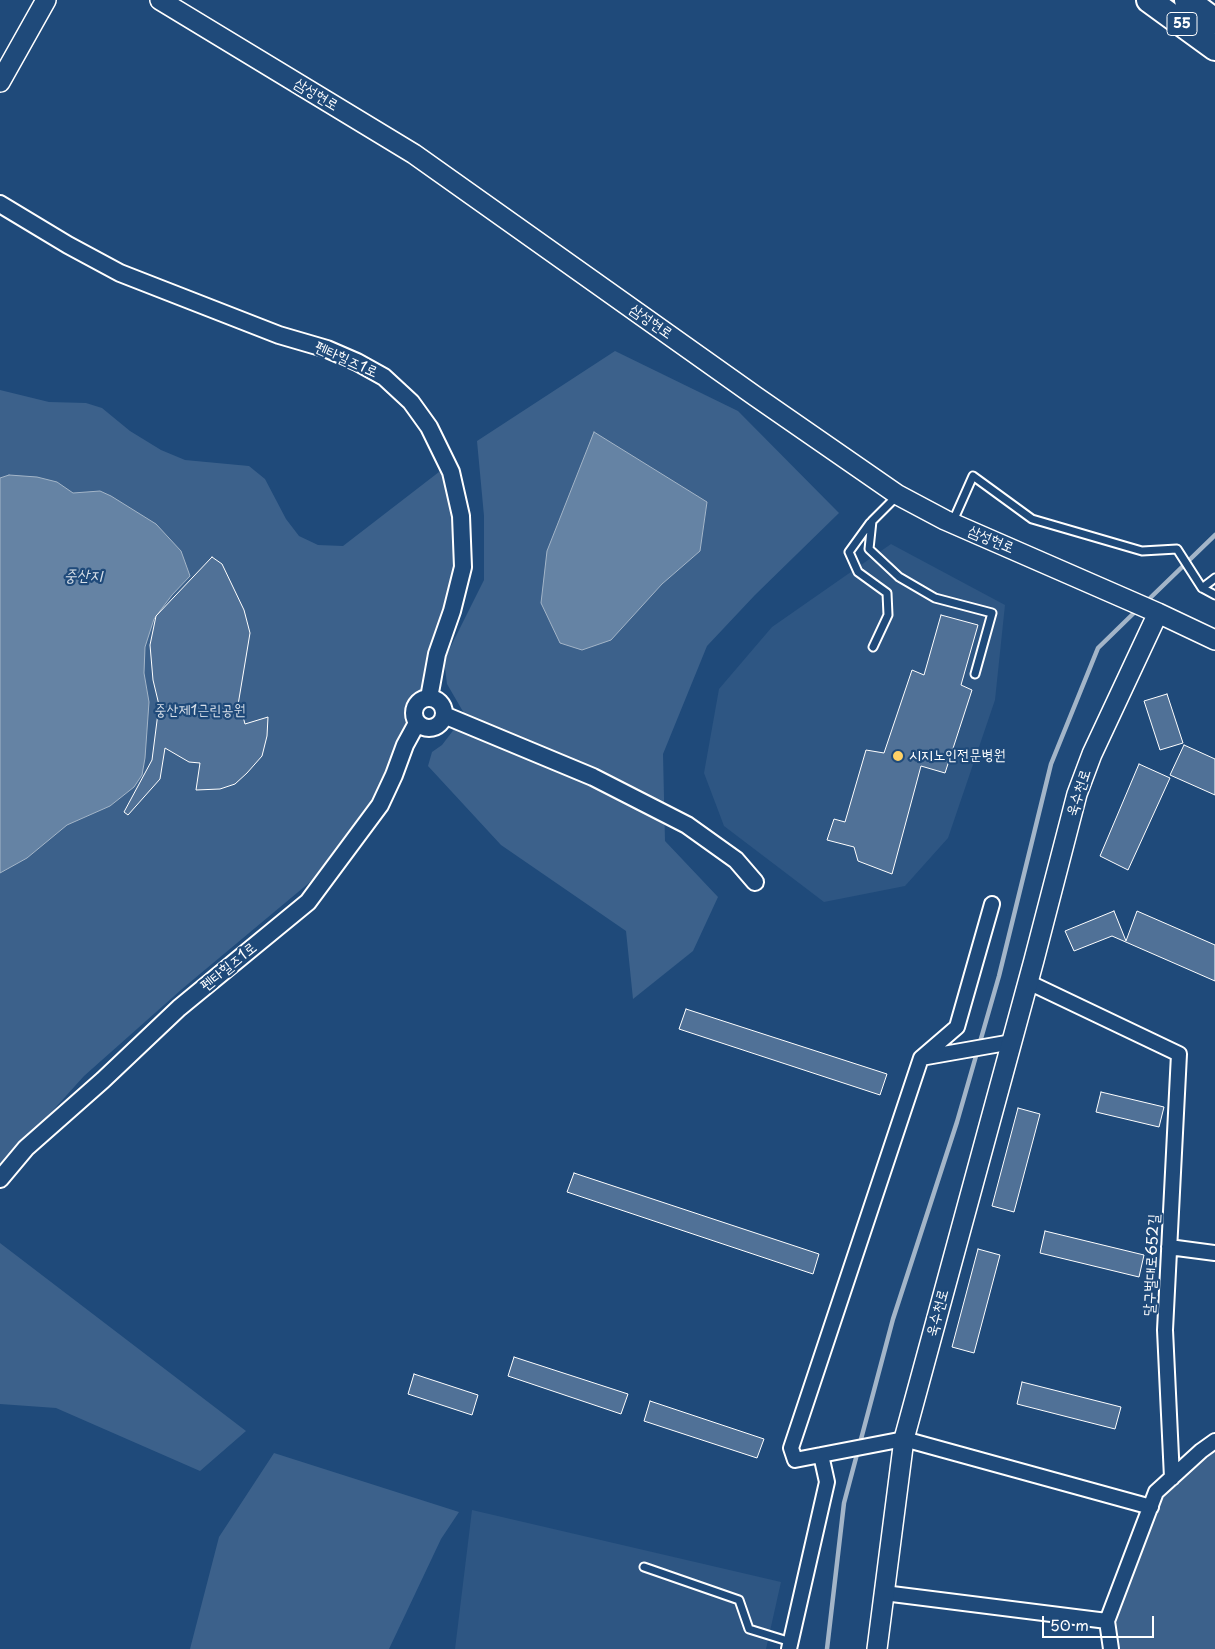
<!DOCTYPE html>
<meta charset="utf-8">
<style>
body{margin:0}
#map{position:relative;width:1215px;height:1649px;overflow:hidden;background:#1f4a7a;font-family:"Playpen Sans",sans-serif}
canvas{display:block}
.scale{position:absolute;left:1042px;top:1616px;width:112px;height:22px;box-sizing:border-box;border:2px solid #fff;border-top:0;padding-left:6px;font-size:15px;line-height:18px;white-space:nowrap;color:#fff;-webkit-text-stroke:4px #1f4a7a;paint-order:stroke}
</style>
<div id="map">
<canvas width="1215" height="1649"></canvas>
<div class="scale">50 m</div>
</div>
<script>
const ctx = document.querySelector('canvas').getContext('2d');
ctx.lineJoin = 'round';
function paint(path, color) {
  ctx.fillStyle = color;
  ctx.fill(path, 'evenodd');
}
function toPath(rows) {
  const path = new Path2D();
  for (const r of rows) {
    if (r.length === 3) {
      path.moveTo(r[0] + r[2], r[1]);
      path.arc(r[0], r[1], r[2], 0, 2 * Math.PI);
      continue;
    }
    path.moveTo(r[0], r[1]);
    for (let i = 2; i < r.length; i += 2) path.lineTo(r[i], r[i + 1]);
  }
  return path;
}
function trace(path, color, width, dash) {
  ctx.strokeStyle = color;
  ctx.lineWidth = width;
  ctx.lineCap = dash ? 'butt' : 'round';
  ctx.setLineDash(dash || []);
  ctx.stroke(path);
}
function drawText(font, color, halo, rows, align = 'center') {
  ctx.font = font + ' "Playpen Sans","Poor Story",sans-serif';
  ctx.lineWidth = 4.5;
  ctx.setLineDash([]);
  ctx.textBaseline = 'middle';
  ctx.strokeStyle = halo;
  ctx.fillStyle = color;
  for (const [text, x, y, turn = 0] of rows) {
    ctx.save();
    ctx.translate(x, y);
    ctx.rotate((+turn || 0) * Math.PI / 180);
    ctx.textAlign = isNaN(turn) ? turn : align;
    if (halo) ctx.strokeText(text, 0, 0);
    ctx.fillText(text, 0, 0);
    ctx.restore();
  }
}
paint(toPath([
 [891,544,1005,605,995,700,948,838,905,886,824,902,724,826,704,773,719,689,772,627],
 [472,1510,781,1582,766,1649,455,1649]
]), '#2e5683');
paint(toPath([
 [615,351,738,411,839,513,755,595,707,646,663,754,665,841,718,897,693,951,633,999,626,931,501,845,428,766,432,752,442,745,465,715,447,684,444,660,484,580,484,516,477,441],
 [0,390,49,402,86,403,102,408,130,431,161,450,185,460,249,466,265,479,286,519,299,536,318,545,343,546,448,465,463,567,429,698,417,723,346,852,182,989,84,1076,0,1169],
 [0,1243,246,1431,200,1471,56,1408,0,1404],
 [1215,1441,1215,1649,1111,1649,1107,1621,1156,1492],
 [274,1453,459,1512,441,1539,389,1649,190,1649,219,1537]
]), '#3c618b');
const water = toPath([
 [594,432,707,502,700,551,662,584,611,640,582,650,560,643,541,603,547,551,594,432],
 [9,475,37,477,57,482,73,493,100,491,111,496,156,524,181,551,190,576,172,595,154,619,145,647,144,673,149,702,145,758,142,775,134,787,110,806,67,825,27,858,0,873,0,478,9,475]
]);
paint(water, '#6583a4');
trace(water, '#a3b5c8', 1);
trace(toPath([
 [1146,602,1215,535],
 [827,1649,844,1503,893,1319,957,1122,999,976,1051,764,1098,648,1138,609]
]), '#a3b5c8', 4.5);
const building = toPath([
 [212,557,222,564,244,610,250,633,238,705,241,709,245,724,268,717,267,736,262,756,247,773,235,784,220,789,196,790,200,763,189,762,165,748,160,779,128,815,124,812,152,760,159,705,153,680,150,645,156,616,212,557],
 [941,615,978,625,961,685,972,690,945,773,921,766,892,874,858,861,854,847,827,840,834,819,845,822,866,750,884,753,912,670,924,675,941,615],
 [1167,694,1183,743,1160,750,1144,701,1167,694],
 [1184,745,1215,759,1215,795,1170,775,1184,745],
 [1139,764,1170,778,1128,870,1100,856,1139,764],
 [1114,911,1126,941,1137,911,1215,945,1215,981,1112,936,1074,951,1065,931,1114,911],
 [686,1009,887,1074,880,1095,679,1029,686,1009],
 [1101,1092,1164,1107,1159,1127,1096,1112,1101,1092],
 [1018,1108,1040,1114,1014,1212,992,1206,1018,1108],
 [574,1173,819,1254,813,1274,567,1192,574,1173],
 [1045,1231,1144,1255,1139,1277,1040,1253,1045,1231],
 [978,1249,1000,1255,974,1353,952,1347,978,1249],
 [514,1357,628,1394,621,1414,508,1376,514,1357],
 [414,1374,478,1395,472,1415,408,1394,414,1374],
 [1022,1382,1121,1407,1115,1429,1017,1404,1022,1382],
 [650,1401,764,1439,757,1458,644,1421,650,1401]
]);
paint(building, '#507197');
trace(building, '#fff', 1);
const service = toPath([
 [898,495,872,521,869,549,899,577,935,598,992,613,975,674],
 [953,521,973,476,1032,519,1142,551,1177,549,1202,588,1215,595],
 [870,523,849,552,858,572,887,593,888,615,873,647],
 [1202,588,1215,578],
 [644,1567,739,1600,749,1629,791,1642]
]);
const minor = toPath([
 [1028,982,1179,1054,1165,1330,1172,1478],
 [921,1058,1012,1042],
 [1169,1247,1215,1253],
 [821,1455,904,1439,1151,1507],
 [884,1593,1107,1621],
 [789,1649,827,1482,821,1455,795,1460,791,1448,921,1058,957,1027,992,904],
 [1111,1649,1107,1621,1156,1492,1201,1451,1215,1441]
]);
const tertiary = toPath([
 [0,204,68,245,120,273,279,335,327,349,357,362,384,377,411,402,429,427,451,472,461,516,463,567,452,611,437,654,429,698],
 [429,713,15],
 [444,715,593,777,687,825,736,860,755,882],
 [0,1179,26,1148,103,1080,179,1008,308,902,380,805,394,775,405,745,417,723]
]);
const secondary = toPath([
 [160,0,414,154,755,396,898,495,945,520,1158,613,1215,640],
 [0,82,46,0],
 [877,1649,904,1439,1034,960,1077,794,1092,754,1158,613]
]);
const motorway = toPath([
 [1149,0,1215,48],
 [1187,0,1215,21]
]);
trace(service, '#fff', 11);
trace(minor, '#fff', 18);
trace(tertiary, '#fff', 20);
trace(secondary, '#fff', 22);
trace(motorway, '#fff', 28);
trace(service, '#1f4a7a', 7);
trace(minor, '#1f4a7a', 14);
trace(tertiary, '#1f4a7a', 16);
trace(secondary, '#1f4a7a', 19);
trace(motorway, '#1f4a7a', 24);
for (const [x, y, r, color] of [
 [898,756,6,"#ffd166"]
]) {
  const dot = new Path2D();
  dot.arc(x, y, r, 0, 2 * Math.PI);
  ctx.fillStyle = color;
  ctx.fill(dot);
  trace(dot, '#1f4a7a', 2);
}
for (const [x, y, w] of [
 [1182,24,30]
]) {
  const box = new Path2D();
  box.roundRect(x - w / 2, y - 11.5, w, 23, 4);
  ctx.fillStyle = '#1f4a7a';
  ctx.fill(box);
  trace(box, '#fff', 1);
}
drawText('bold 14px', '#fff', null, [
 ["55",1182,24]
]);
drawText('15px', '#fff', '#1f4a7a', [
 ["삼성현로",316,95,31],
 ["삼성현로",651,322,35],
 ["펜타힐즈1로",346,360,24],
 ["삼성현로",991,540,23],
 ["욱수천로",1079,793,-72],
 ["펜타힐즈1로",229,967,-39],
 ["달구벌대로652길",1152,1265,-87],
 ["욱수천로",938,1313,-75]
]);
drawText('15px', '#d8dfe8', '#1f4a7a', [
 ["중산제1근린공원",200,711]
]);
drawText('15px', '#fff', '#1f4a7a', [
 ["시지노인전문병원",909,756]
], 'left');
drawText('italic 16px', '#d8e0e8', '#1f4a7a', [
 ["중산지",83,577]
]);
</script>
